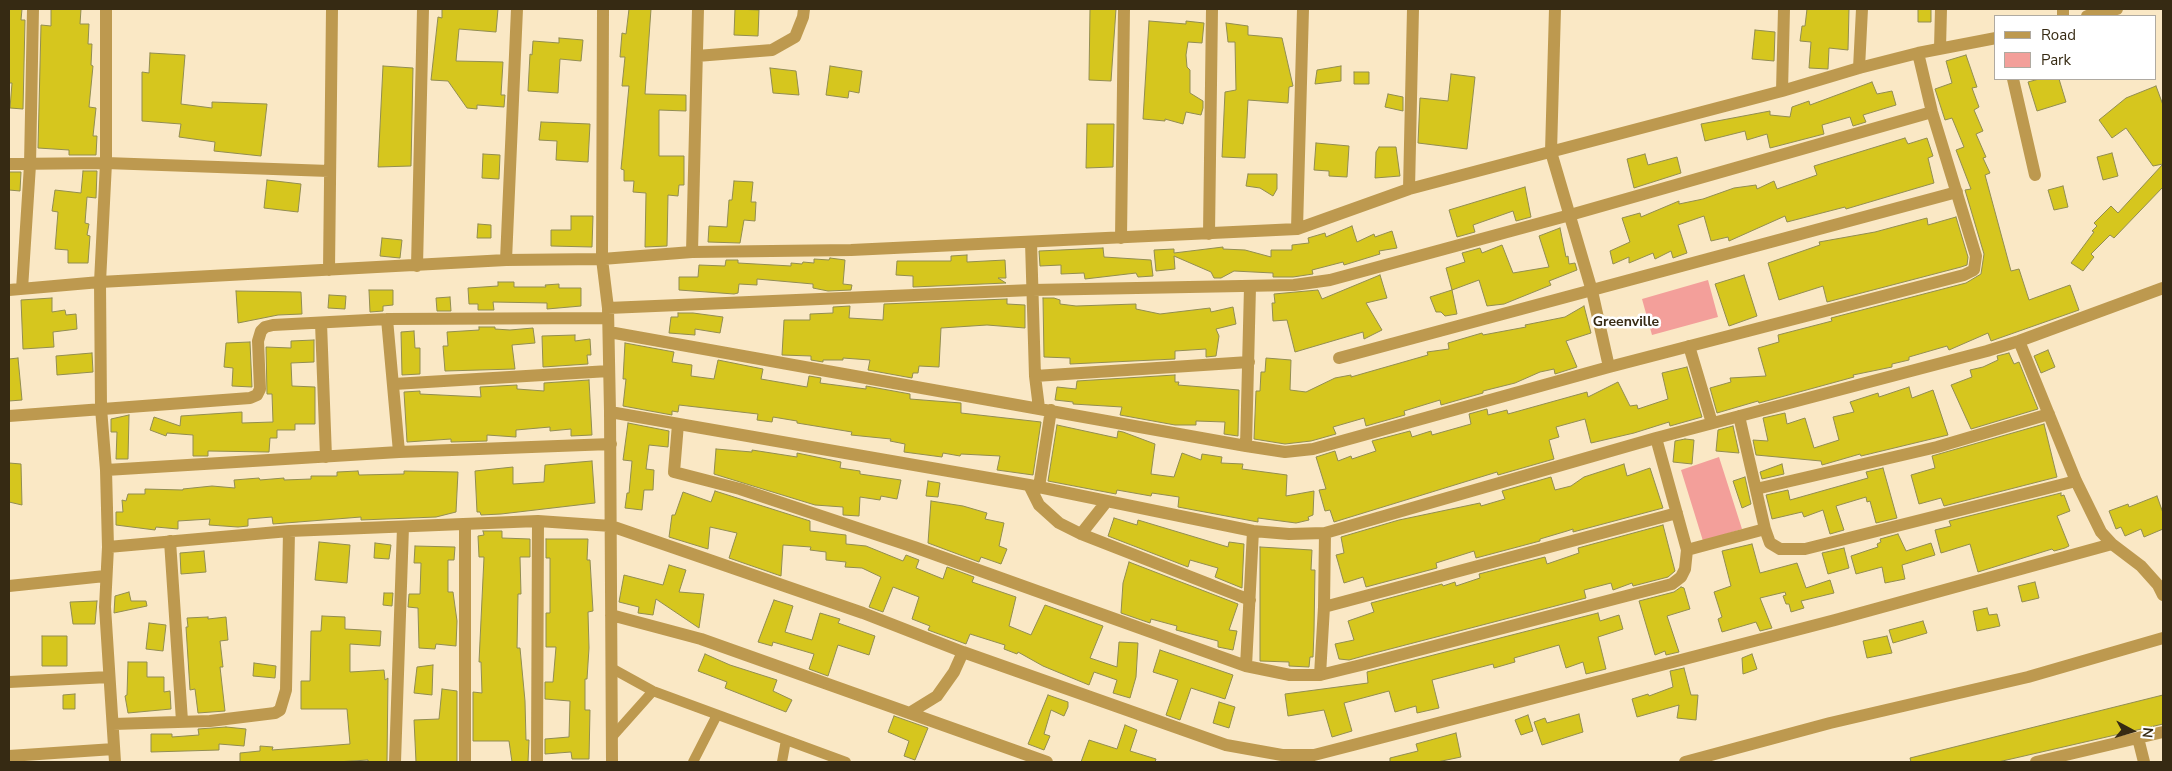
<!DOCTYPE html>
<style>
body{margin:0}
#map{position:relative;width:2172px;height:771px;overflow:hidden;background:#fae8c5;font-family:"Nunito Sans",sans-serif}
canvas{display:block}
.frame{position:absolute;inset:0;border:10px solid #362a13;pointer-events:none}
.legend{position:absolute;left:1994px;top:15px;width:162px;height:65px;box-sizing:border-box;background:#fff;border:1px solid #afaaa1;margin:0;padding:6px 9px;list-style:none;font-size:15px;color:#362a13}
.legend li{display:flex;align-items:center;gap:10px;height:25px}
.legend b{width:25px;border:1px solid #afaaa1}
.north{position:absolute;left:2107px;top:706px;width:50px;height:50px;-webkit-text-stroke:4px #fff;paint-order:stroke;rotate:96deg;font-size:14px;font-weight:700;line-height:20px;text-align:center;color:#362a13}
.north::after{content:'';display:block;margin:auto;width:18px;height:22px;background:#362a13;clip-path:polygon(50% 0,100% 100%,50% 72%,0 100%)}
</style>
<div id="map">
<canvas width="2172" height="771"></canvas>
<div class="frame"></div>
<ul class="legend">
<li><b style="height:6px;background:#bd994f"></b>Road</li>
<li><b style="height:14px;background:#f39f9a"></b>Park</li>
</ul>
<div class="north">N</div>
</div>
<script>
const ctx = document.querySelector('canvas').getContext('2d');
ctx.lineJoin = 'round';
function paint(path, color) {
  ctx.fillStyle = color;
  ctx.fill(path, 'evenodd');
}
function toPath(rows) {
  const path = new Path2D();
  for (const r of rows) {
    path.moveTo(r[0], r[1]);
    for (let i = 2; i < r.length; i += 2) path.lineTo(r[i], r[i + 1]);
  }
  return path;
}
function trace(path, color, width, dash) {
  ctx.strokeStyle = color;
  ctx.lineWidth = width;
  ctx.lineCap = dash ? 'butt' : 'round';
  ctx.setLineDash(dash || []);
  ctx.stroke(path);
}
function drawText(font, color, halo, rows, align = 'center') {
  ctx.font = font + ' "Nunito Sans",sans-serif';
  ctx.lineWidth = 5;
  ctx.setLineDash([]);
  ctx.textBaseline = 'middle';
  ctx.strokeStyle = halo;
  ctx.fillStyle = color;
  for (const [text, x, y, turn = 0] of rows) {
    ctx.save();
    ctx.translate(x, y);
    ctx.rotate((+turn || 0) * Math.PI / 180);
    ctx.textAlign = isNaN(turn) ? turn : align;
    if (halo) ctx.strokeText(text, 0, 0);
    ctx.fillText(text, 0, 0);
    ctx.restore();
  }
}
paint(toPath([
 [1708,280,1718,317,1652,335,1642,299],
 [1719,457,1742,529,1703,541,1681,470]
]), '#f39f9a');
const building = toPath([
 [9,9,22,9,21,20,25,20,23,109,10,108,12,83,9,83,9,9],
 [51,9,81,9,80,24,89,24,88,44,92,44,91,65,93,66,89,107,96,108,93,136,97,136,96,155,69,155,69,150,38,148,41,25,51,26,51,9],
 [442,9,498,9,496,32,459,29,456,61,503,62,501,95,505,95,504,107,477,105,477,109,467,108,448,81,431,80,438,17,442,18,442,9],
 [629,9,651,9,645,94,686,95,686,111,659,110,659,156,684,156,684,185,679,185,678,196,668,195,667,246,645,247,646,193,633,192,634,181,624,181,624,170,621,169,629,86,622,86,625,57,620,57,622,33,626,34,629,9],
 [735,9,759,10,758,36,734,35,735,9],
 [1090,9,1116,9,1111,81,1089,80,1090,9],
 [1807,9,1849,9,1848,50,1829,48,1828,69,1809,68,1811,42,1800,41,1802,26,1805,26,1807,9],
 [1918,9,1931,9,1931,22,1918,22,1918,9],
 [1149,21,1186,24,1186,21,1204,23,1202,43,1188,42,1186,55,1187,67,1190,70,1190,93,1203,101,1203,108,1201,115,1186,112,1183,124,1165,119,1165,121,1143,119,1149,21],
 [1226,23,1248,26,1248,35,1282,38,1293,86,1289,87,1288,103,1248,100,1245,158,1222,157,1225,92,1236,90,1235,42,1228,42,1226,23],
 [1755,30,1775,32,1774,61,1752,59,1755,30],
 [559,38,583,40,581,61,560,59,558,93,528,91,530,54,532,55,533,41,559,43,559,38],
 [150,53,185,55,181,104,212,108,212,102,267,104,261,156,214,151,215,142,179,137,181,124,142,121,142,72,149,73,150,53],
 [1966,55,1977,87,1972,88,1979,107,1974,110,1983,131,1976,134,1986,157,1983,158,1990,173,1985,175,2011,271,2019,269,2029,300,2070,285,2079,310,1991,341,1988,333,1949,350,1947,346,1909,357,1909,360,1892,364,1892,367,1853,375,1854,377,1759,403,1758,401,1717,413,1710,388,1731,382,1730,378,1766,376,1758,348,1779,342,1778,335,1832,321,1831,318,1966,283,1981,274,1984,254,1965,190,1971,189,1956,150,1964,147,1952,118,1945,120,1935,89,1952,83,1946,61,1966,55],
 [383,66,413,68,411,166,378,167,383,66],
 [830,66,862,71,859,93,849,91,848,98,826,95,830,66],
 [1341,66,1341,81,1315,84,1317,70,1341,66],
 [770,68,796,71,799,95,773,93,770,68],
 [1354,72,1369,72,1369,84,1354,84,1354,72],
 [1451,74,1475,77,1467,149,1418,143,1420,98,1448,101,1451,74],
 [2039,79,2059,79,2066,102,2037,111,2028,82,2039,79],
 [1872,82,1877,94,1892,91,1896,105,1863,115,1866,122,1853,126,1850,117,1822,125,1824,134,1770,148,1767,134,1747,140,1745,131,1705,141,1701,124,1770,111,1770,115,1790,117,1792,107,1809,101,1810,105,1872,82],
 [2156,86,2163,105,2163,164,2153,166,2126,128,2112,138,2099,120,2126,98,2156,86],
 [1388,94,1403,97,1403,111,1385,107,1388,94],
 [541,122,590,124,588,162,556,160,557,141,539,140,541,122],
 [1087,124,1114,124,1113,167,1086,168,1087,124],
 [1905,138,1908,144,1927,138,1933,156,1928,158,1934,183,1846,209,1845,207,1787,222,1785,216,1729,241,1728,237,1711,241,1704,216,1678,225,1687,253,1673,258,1671,251,1655,259,1653,253,1629,263,1629,257,1613,264,1610,251,1630,242,1622,218,1640,213,1641,217,1679,201,1679,204,1703,199,1734,188,1756,185,1757,189,1774,181,1777,189,1817,175,1814,166,1905,138],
 [1316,143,1349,146,1347,177,1329,176,1329,171,1314,170,1316,143],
 [1379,147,1396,147,1400,176,1375,178,1376,152,1379,147],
 [2112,153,2118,176,2103,180,2097,157,2112,153],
 [483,154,500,155,499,179,482,178,483,154],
 [1645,154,1648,165,1677,157,1681,173,1634,188,1627,159,1645,154],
 [2163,164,2163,187,2114,238,2110,235,2091,254,2094,257,2083,271,2071,263,2094,232,2092,231,2097,226,2094,223,2111,206,2118,213,2163,164],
 [83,171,97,171,96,198,87,197,85,223,89,224,87,235,90,236,88,263,68,263,68,250,55,249,58,212,52,211,55,190,81,193,83,171],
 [9,172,21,172,20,191,9,190,9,172],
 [1248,174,1277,174,1277,189,1273,196,1260,188,1246,186,1248,174],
 [267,180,301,184,298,212,264,208,267,180],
 [734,181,753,182,751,202,756,202,755,221,744,220,740,243,708,242,709,226,727,227,729,200,732,200,734,181],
 [2063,186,2068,207,2054,210,2048,190,2063,186],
 [1525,187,1531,217,1516,221,1513,211,1473,225,1475,232,1457,237,1449,210,1525,187],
 [571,216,593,216,592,247,551,246,551,230,571,230,571,216],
 [1956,217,1968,257,1967,265,1961,267,1827,302,1823,286,1779,300,1768,263,1820,245,1819,242,1875,232,1927,218,1928,225,1956,217],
 [478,224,491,225,491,238,477,238,478,224],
 [1352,226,1357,242,1374,234,1375,237,1392,231,1397,248,1379,251,1380,254,1344,265,1343,262,1312,270,1313,274,1293,277,1273,277,1273,273,1234,271,1221,278,1214,278,1211,272,1174,256,1175,269,1156,271,1154,250,1174,249,1174,253,1223,247,1223,249,1245,250,1271,257,1271,250,1292,250,1292,245,1309,243,1308,238,1325,233,1326,237,1352,226],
 [1560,228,1566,257,1568,256,1569,264,1575,263,1577,270,1549,281,1551,285,1504,304,1487,306,1479,280,1452,290,1446,268,1465,262,1462,253,1480,248,1482,253,1502,245,1513,273,1549,267,1539,236,1560,228],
 [382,238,402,240,400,258,380,256,382,238],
 [1103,248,1104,257,1151,260,1153,276,1138,277,1136,273,1085,279,1084,273,1061,274,1061,265,1040,266,1039,251,1103,248],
 [967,255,967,262,1005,260,1006,278,998,278,1006,283,913,287,913,276,896,275,897,261,951,261,951,256,967,255],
 [830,258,845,260,843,284,852,285,851,290,828,291,813,288,813,284,757,279,757,285,739,284,738,293,734,294,679,290,679,277,698,277,699,265,725,266,726,260,738,260,738,263,791,266,791,263,802,264,803,262,814,263,814,259,829,260,830,258],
 [1380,275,1387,298,1366,303,1382,330,1364,339,1363,332,1295,352,1287,320,1273,321,1272,303,1275,303,1274,294,1318,290,1322,299,1380,275],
 [1744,275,1757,316,1729,326,1715,284,1744,275],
 [498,282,514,282,514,287,546,287,545,285,559,284,559,288,581,288,581,306,547,309,547,303,493,302,494,310,478,310,478,304,469,304,468,288,498,286,498,282],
 [369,290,393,290,393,305,383,306,383,311,370,312,369,290],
 [1452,290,1457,314,1445,316,1441,312,1436,312,1430,297,1452,290],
 [236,291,301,292,302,314,278,315,238,323,236,291],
 [329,295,346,296,345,309,328,308,329,295],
 [450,297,451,311,437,311,436,298,450,297],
 [52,298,52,312,65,310,66,315,76,314,77,329,53,332,54,347,23,349,21,300,52,298],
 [1043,298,1054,298,1060,300,1060,304,1076,306,1136,304,1136,309,1160,314,1210,308,1211,312,1233,307,1236,324,1216,329,1219,336,1216,356,1206,357,1206,349,1175,351,1175,359,1070,364,1070,358,1044,357,1043,298],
 [1007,299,1007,304,1025,305,1025,328,987,325,941,328,939,367,919,366,918,373,913,373,912,378,868,370,870,360,843,358,843,360,823,360,823,362,811,360,811,356,782,355,784,320,810,320,810,314,833,313,833,307,850,306,849,318,883,320,884,304,1007,299],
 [1584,306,1591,333,1566,341,1577,367,1555,374,1554,369,1540,372,1515,383,1483,391,1483,393,1441,405,1440,400,1404,411,1405,415,1366,426,1364,418,1333,427,1336,434,1311,441,1285,444,1254,439,1256,391,1260,391,1261,372,1265,372,1266,358,1291,360,1290,390,1306,392,1335,378,1351,375,1351,377,1428,355,1427,352,1449,349,1448,343,1482,333,1483,335,1526,327,1525,325,1565,317,1584,306],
 [678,313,693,313,723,317,720,333,695,329,695,335,669,333,671,317,678,317,678,313],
 [479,327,495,327,495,329,510,330,533,328,535,343,512,345,515,369,445,371,443,346,448,346,447,332,479,330,479,327],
 [414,331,415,348,420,348,420,374,402,375,401,332,414,331],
 [575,335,575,341,590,339,591,355,587,355,588,364,543,367,542,336,575,335],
 [314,340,314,362,291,363,292,386,315,387,315,424,295,424,295,430,277,430,277,438,270,438,269,452,208,451,208,456,193,456,193,435,167,433,166,436,150,430,154,417,180,426,181,416,242,412,242,423,273,422,272,394,267,394,266,347,291,348,291,341,314,340],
 [250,342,252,387,232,386,233,368,224,367,226,343,250,342],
 [625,343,674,352,672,362,692,365,691,376,714,379,718,360,763,369,761,379,807,387,809,376,821,378,820,383,866,389,866,386,910,394,910,399,961,403,961,413,1041,422,1033,475,997,470,1000,456,961,454,960,456,943,453,942,457,904,452,905,444,890,441,891,439,851,435,852,432,797,423,797,421,773,417,772,422,757,420,758,414,679,405,678,412,672,411,672,415,623,406,626,379,623,379,625,343],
 [2048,350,2055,367,2041,373,2034,356,2048,350],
 [92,353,93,372,57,375,56,356,92,353],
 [2009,353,2014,364,2019,362,2038,409,1971,429,1951,385,1972,377,1970,370,1983,367,1998,360,1997,356,2009,353],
 [18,358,22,400,9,401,9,359,18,358],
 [1687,367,1702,417,1670,426,1669,422,1634,433,1591,443,1585,419,1556,427,1559,437,1549,440,1554,459,1498,475,1497,472,1334,522,1330,510,1325,511,1319,490,1326,489,1316,457,1335,451,1338,461,1351,456,1352,459,1376,451,1372,441,1410,431,1412,437,1431,431,1432,435,1471,424,1469,414,1487,409,1488,415,1507,410,1508,414,1587,392,1588,397,1618,382,1630,406,1637,405,1638,409,1668,399,1662,373,1687,367],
 [1175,375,1175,382,1179,382,1178,385,1239,390,1238,436,1224,434,1225,422,1196,421,1196,425,1175,425,1120,415,1122,407,1073,404,1073,402,1055,400,1057,387,1076,389,1077,381,1175,375],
 [589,380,592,435,571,436,571,429,550,431,550,427,516,430,516,437,487,435,487,441,451,442,451,439,407,442,404,392,420,391,420,394,481,397,480,387,517,385,517,389,544,391,544,383,589,380],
 [1909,387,1912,398,1933,390,1948,435,1861,456,1860,454,1822,465,1821,461,1756,455,1753,440,1768,441,1763,418,1785,413,1787,424,1805,418,1814,448,1839,440,1833,417,1854,412,1850,402,1878,393,1879,397,1909,387],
 [129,415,128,459,116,459,117,432,111,432,111,419,129,415],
 [628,423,669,431,668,447,649,445,646,469,654,470,653,490,644,490,642,510,625,508,627,493,629,493,632,461,623,460,628,423],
 [2044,424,2057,477,1944,506,1941,498,1919,504,1911,475,1935,468,1932,456,2044,424],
 [1057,425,1117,438,1118,431,1123,432,1155,444,1151,474,1174,477,1182,453,1201,460,1202,454,1222,457,1221,463,1243,464,1242,469,1287,475,1286,496,1314,491,1313,515,1308,517,1309,520,1296,523,1258,518,1258,522,1178,507,1179,497,1152,493,1151,496,1117,490,1116,494,1048,481,1057,425],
 [1733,426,1739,453,1716,451,1718,430,1733,426],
 [1685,439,1694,440,1692,464,1673,462,1675,441,1685,439],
 [716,449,752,452,752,450,797,457,797,453,841,462,840,468,860,471,860,474,901,480,897,499,881,496,880,500,860,497,859,516,843,515,843,507,815,505,714,474,716,449],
 [592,461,595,503,501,514,481,515,480,512,477,512,475,471,513,467,513,484,544,482,545,465,592,461],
 [9,463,21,464,22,505,9,502,9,463],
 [1624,464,1627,476,1650,468,1663,508,1573,532,1573,529,1567,531,1540,539,1540,541,1476,558,1474,551,1436,563,1437,568,1366,587,1363,577,1344,583,1336,555,1344,553,1341,537,1399,520,1480,503,1481,506,1505,499,1502,491,1551,477,1555,490,1571,486,1584,477,1624,464],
 [1782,464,1784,474,1762,479,1760,472,1782,464],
 [1883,468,1897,518,1876,523,1870,501,1867,502,1866,497,1836,506,1844,530,1830,534,1823,510,1804,517,1802,512,1772,519,1766,495,1788,490,1790,500,1868,478,1866,472,1883,468],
 [358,471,359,475,404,474,404,471,458,472,456,512,436,517,361,520,361,517,273,524,272,517,248,519,248,526,238,527,209,525,210,519,178,521,178,529,156,527,155,530,116,525,116,512,123,512,122,500,126,501,128,494,145,494,145,489,183,490,183,489,212,486,235,488,234,480,259,478,260,480,284,478,284,480,311,479,311,476,337,476,337,472,358,471],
 [1745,477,1751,504,1742,508,1733,481,1745,477],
 [928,481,940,483,938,497,926,496,928,481],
 [715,491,810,521,810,531,846,535,846,544,866,546,903,561,906,555,919,560,916,568,943,579,947,567,974,577,972,582,1016,597,1009,626,1031,635,1045,605,1103,626,1090,658,1117,667,1119,642,1138,643,1136,677,1130,698,1113,693,1117,680,1094,672,1089,685,1043,666,1018,652,1017,654,1004,649,1005,645,970,634,966,644,928,630,930,626,912,619,919,597,893,587,883,612,869,607,881,577,862,568,845,567,846,562,826,560,826,552,810,550,811,547,783,545,781,576,729,558,737,533,710,527,708,549,669,537,672,515,675,515,683,492,711,502,715,491],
 [2061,493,2061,496,2064,495,2070,511,2057,516,2069,546,2065,548,2054,551,2052,549,1978,572,1970,544,1941,553,1935,530,1951,526,1949,521,2061,493],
 [2157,496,2163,513,2163,529,2144,537,2141,529,2125,536,2121,527,2116,529,2109,511,2128,504,2129,507,2157,496],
 [931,501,963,506,987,513,985,519,1004,523,999,546,1007,549,1001,564,981,557,979,562,928,543,931,501],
 [1114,518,1137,525,1138,520,1228,547,1229,542,1244,544,1242,588,1215,577,1218,568,1190,560,1188,567,1108,536,1114,518],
 [1663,525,1675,571,1668,577,1633,586,1632,583,1613,590,1611,583,1584,590,1586,598,1367,655,1349,660,1339,659,1335,644,1354,640,1348,621,1374,612,1371,603,1442,584,1443,586,1455,582,1456,586,1480,578,1479,574,1545,557,1547,564,1579,553,1578,548,1663,525],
 [483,531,502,531,502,538,530,539,530,557,520,557,521,594,518,594,517,648,520,648,525,701,526,740,529,740,528,762,512,762,509,741,473,741,473,692,482,693,481,662,479,662,484,557,479,557,478,536,484,535,483,531],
 [1898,534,1906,551,1931,543,1935,555,1902,565,1905,579,1885,583,1882,567,1856,574,1851,556,1878,547,1877,544,1881,542,1880,539,1898,534],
 [546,539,588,539,587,560,590,560,593,611,588,612,589,648,587,679,585,679,585,710,590,710,589,759,572,759,571,752,545,754,545,739,569,737,570,701,545,699,545,682,553,682,556,647,546,647,546,613,550,613,550,558,546,558,546,539],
 [319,542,350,545,347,583,315,580,319,542],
 [375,543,391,545,389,559,374,558,375,543],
 [1752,544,1760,573,1797,563,1806,588,1830,580,1834,593,1801,601,1804,608,1791,612,1789,604,1786,604,1783,596,1786,595,1785,592,1760,598,1772,628,1760,631,1756,622,1722,632,1718,619,1722,617,1714,592,1731,586,1722,551,1752,544],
 [415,546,455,547,454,560,448,560,448,592,453,592,457,621,456,646,436,644,435,649,419,648,418,608,408,607,409,594,420,594,421,563,414,563,415,546],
 [1260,547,1312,550,1311,570,1315,570,1314,631,1313,657,1310,657,1309,667,1289,666,1289,662,1260,661,1260,547],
 [1844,548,1849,568,1828,574,1822,553,1844,548],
 [204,551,206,572,181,574,180,553,204,551],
 [1129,562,1238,604,1229,630,1237,631,1233,650,1218,647,1218,641,1176,630,1177,626,1151,619,1150,623,1121,613,1123,583,1129,562],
 [669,565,686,570,679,592,704,594,699,628,656,599,653,615,638,613,639,607,619,602,624,575,663,585,669,565],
 [2035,582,2039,598,2022,602,2018,586,2035,582],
 [1681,587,1684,588,1690,609,1667,616,1679,652,1666,655,1665,651,1655,655,1639,601,1674,592,1681,587],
 [129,592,131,601,146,601,147,606,114,613,115,596,129,592],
 [384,593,393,593,392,606,383,605,384,593],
 [774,600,793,606,785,632,812,640,820,613,840,619,838,623,875,636,869,655,838,645,828,676,809,669,814,654,773,642,772,646,758,642,774,600],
 [97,601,95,624,73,624,70,602,97,601],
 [1987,608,1989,615,1997,614,2000,626,1977,631,1973,611,1987,608],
 [1598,613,1600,621,1619,615,1623,629,1598,637,1606,669,1586,674,1583,662,1566,668,1559,645,1514,658,1515,662,1494,668,1493,664,1432,680,1439,708,1417,713,1416,706,1395,712,1389,691,1344,703,1352,731,1332,737,1324,710,1288,716,1285,694,1368,683,1367,672,1598,613],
 [322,616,345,617,345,629,381,631,380,646,350,644,350,672,384,670,385,680,388,678,387,762,368,762,368,760,336,762,240,762,240,753,260,751,260,746,273,747,272,750,350,744,347,709,301,709,301,681,310,681,311,631,321,631,322,616],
 [208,617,208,619,226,617,228,640,220,641,223,667,220,667,225,711,198,713,195,689,190,690,186,627,188,627,187,618,208,617],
 [1923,621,1927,633,1893,643,1889,630,1923,621],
 [149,623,166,625,163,651,146,649,149,623],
 [42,636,67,636,67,666,42,666,42,636],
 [1887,636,1892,653,1867,658,1863,641,1887,636],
 [1160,650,1233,675,1225,699,1191,688,1180,720,1166,715,1178,680,1153,672,1160,650],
 [705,654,730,665,777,680,773,691,792,700,786,712,725,688,727,682,698,671,705,654],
 [1752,654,1757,669,1743,674,1742,658,1752,654],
 [128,662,147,662,147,677,164,677,164,692,170,691,171,709,128,713,125,696,127,695,128,662],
 [254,663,276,666,275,678,253,676,254,663],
 [433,665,432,695,414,693,417,667,433,665],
 [1684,668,1691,695,1698,695,1696,720,1677,718,1679,705,1637,717,1632,699,1648,694,1649,696,1673,687,1670,671,1684,668],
 [442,689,457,691,457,762,416,762,414,720,439,719,442,689],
 [75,694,75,709,63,709,63,695,75,694],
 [1048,695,1068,702,1068,707,1064,716,1051,710,1044,734,1050,736,1044,750,1028,744,1048,695],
 [2163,695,2163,724,1998,762,1911,762,1910,758,2163,695],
 [1219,702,1235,707,1229,728,1213,723,1219,702],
 [1579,714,1583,732,1542,745,1534,722,1545,718,1547,723,1579,714],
 [1528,715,1533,731,1521,735,1515,720,1528,715],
 [894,716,928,728,915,760,904,756,909,741,888,732,894,716],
 [1125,725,1137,730,1130,751,1156,759,1155,762,1081,762,1089,740,1117,749,1125,725],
 [226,727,246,729,244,746,219,744,219,750,151,752,151,734,172,734,172,737,199,735,198,729,226,727],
 [1456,733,1461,757,1437,762,1390,762,1390,758,1418,751,1416,744,1456,733]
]);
paint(building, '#d6c61e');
trace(building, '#928d50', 1);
trace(toPath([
 [613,669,653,691,846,762],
 [612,737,653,691],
 [693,762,717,715],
 [782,762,786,740]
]), '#bd994f', 10);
trace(toPath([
 [106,9,106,163,100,282,101,408,106,470,108,547,105,607,115,762],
 [603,9,602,259,608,308,610,412,612,762],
 [1555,9,1551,152,1592,291,1609,367],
 [2063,16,2063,9],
 [2087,16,2117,9],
 [1940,48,1941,9],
 [697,56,772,50,795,37,803,17,804,9],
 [1859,68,1862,9],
 [2013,79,2035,175],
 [1782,91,1784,9],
 [9,164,106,163,329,171],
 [1409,189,1413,9],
 [1297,229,1303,9],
 [1209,234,1212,9],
 [1121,238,1124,9],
 [1031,242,1035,376,1039,408],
 [692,252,698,9],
 [506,260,517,9],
 [417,266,423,9],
 [329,270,332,9],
 [22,289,30,165,33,9],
 [9,290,100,282,506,260,602,259,692,252,851,250,1297,229,1409,189,1782,91,1859,68,1918,53,1996,38],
 [608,308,1032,290,1294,285,1330,280,1570,215,1932,112],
 [387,319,399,452],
 [321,323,326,457],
 [609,332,1246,446,1285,452,1313,449,1609,367,1964,275,1974,270,1976,256,1932,112,1918,53],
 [2019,341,2076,481,2101,532,2112,544,2141,566,2158,585,2163,595],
 [1689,346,1712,423],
 [1339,358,1957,192],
 [1035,376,1249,362],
 [394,384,609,371],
 [610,412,1029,485,1253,531,1289,534,1325,533,1656,438,1987,351,2019,341,2163,288],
 [9,416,250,398,257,395,260,389,258,341,261,331,265,327,273,325,387,319,608,318],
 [1739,416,1765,529],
 [678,424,674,472,740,489,914,547,1246,666,1290,675,1320,675,1369,663,1672,584,1681,577,1685,569,1687,550,1765,529,1770,543,1780,549,1805,549,2076,481],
 [1656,438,1687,550],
 [1246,446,1250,287],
 [106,470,399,452,611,444],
 [1029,485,1039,505,1059,523,1081,534,1250,600],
 [1039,487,1051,410],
 [1756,489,1937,447,2049,414],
 [465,524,465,762],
 [1081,534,1107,501],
 [170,541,182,721],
 [108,547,289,531,538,521,611,526,863,613,963,652,1226,745,1282,755,1314,755,1353,745,1835,620,2112,544],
 [9,586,105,576],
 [1324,607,1677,513],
 [611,615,701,639,1047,762],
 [1246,666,1253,531],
 [1320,675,1324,607,1325,533],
 [9,682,109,677],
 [911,712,937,696,954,672,963,652],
 [113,724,210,721,275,713,280,710,286,690,289,531],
 [2138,738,2144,762],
 [9,756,114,749],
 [395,762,403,527],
 [537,762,538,521],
 [1685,762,1830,723,2028,677,2163,638],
 [2036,762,2163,732]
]), '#bd994f', 12);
drawText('bold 14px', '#362a13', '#fff', [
 ["Greenville",1626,323]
]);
</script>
